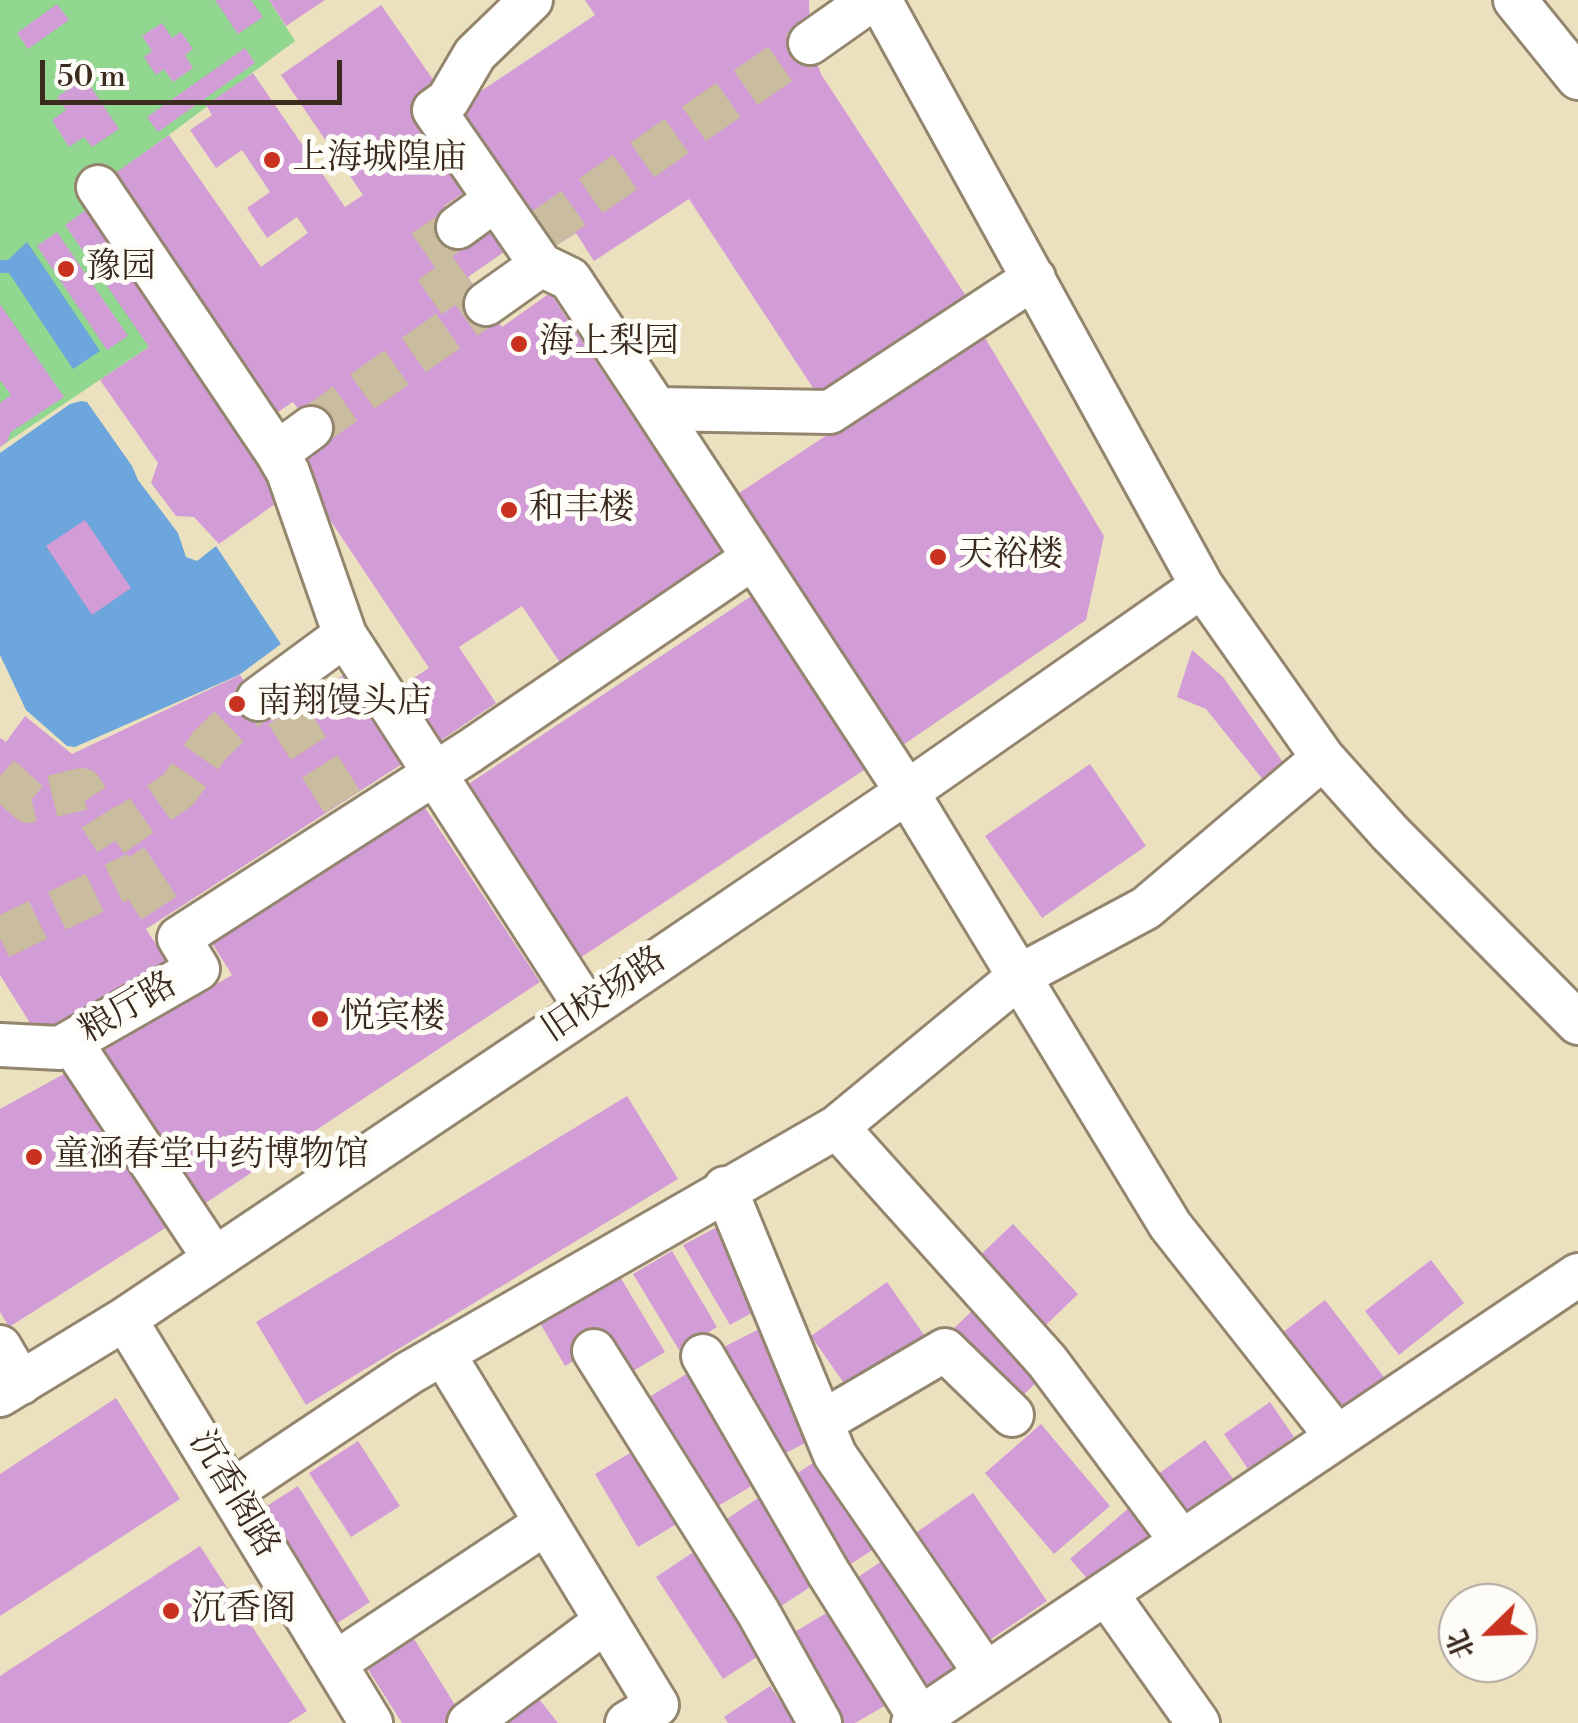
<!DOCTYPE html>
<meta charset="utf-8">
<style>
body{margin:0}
#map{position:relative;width:1578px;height:1723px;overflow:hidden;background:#ece1bf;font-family:"Libre Bodoni","Noto Serif SC",serif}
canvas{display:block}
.north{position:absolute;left:1438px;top:1583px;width:100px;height:100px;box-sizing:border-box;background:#fdfcf7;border:2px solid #afa8a0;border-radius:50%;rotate:247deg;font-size:28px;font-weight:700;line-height:40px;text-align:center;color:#3b2a1e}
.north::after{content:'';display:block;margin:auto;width:35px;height:45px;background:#c8321e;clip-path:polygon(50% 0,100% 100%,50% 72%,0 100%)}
.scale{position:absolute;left:40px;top:60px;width:302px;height:45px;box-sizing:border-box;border:5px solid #3b2a1e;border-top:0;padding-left:12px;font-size:30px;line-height:35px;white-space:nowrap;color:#3b2a1e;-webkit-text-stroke:8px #fdfcf7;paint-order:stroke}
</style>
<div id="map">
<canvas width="1578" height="1723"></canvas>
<div class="north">北</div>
<div class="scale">50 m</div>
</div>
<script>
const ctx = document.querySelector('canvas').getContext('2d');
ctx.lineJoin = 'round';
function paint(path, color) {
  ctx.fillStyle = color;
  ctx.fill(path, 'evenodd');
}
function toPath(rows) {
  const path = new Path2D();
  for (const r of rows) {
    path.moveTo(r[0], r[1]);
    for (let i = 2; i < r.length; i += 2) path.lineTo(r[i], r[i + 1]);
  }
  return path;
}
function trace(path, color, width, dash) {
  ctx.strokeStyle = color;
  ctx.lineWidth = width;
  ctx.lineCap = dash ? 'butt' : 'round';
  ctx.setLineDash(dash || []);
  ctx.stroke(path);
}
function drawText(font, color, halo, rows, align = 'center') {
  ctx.font = font + ' "Libre Bodoni","Noto Serif SC",serif';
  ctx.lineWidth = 10;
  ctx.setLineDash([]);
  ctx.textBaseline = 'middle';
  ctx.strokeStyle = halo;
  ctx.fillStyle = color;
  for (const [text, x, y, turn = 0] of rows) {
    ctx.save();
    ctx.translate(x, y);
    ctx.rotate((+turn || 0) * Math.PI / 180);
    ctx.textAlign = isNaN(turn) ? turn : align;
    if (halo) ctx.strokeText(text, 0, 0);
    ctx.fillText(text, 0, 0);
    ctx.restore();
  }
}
paint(toPath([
 [0,0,269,0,295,41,91,193,174,330,0,447]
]), '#91d790');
paint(toPath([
 [27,242,100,351,73,369,9,273,0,273,0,260,8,260],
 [81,401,87,402,132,466,138,480,178,533,186,557,197,561,216,546,281,644,239,675,75,747,67,746,26,710,0,655,0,453,70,404]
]), '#6ca6dc');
paint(toPath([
 [215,0,251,0,263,17,238,34],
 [269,0,325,0,286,26],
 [585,0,809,0,810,43,821,74,966,296,817,394,689,199,594,261,576,233,551,249,454,109,595,15],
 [57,4,69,20,28,49,17,33],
 [381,5,441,91,472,187,444,206,468,242,488,229,504,252,468,277,502,327,550,293,724,554,561,664,522,606,459,647,496,703,437,743,400,687,429,668,294,466,325,445,293,402,269,418,104,181,169,135,261,267,308,233,297,217,267,238,247,208,270,192,242,150,216,168,190,130,212,115,206,105,253,73,345,207,363,195,281,75],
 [162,23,172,38,181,32,193,49,185,55,193,68,173,82,164,69,156,75,144,57,152,51,142,36],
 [245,48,255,63,158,132,147,117],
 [85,78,119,129,92,147,84,137,69,147,52,120,66,110,57,97],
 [89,208,278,481,272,492,279,501,219,544,194,517,176,516,151,483,158,463,100,380,149,347,65,225],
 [57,232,128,336,107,350,37,246],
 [0,304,64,397,11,432,7,442,0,447,0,403,11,395,0,380],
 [982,333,1104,536,1086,620,900,747,736,495],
 [85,520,131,588,92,615,46,546],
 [753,595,867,768,577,960,464,787],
 [1192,650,1223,677,1290,772,1268,786,1206,709,1177,697],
 [347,673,405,762,146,929,169,964,40,1039,0,975,0,738,6,742,25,716,72,754,240,675,272,721],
 [1090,764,1146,846,1042,918,985,836],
 [424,806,540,982,195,1210,94,1056,232,975,212,943],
 [73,1069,175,1222,9,1327,0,1312,0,1109],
 [627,1096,678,1179,306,1405,256,1322],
 [723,1224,757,1310,730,1325,683,1245],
 [1013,1224,1078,1294,1043,1328,977,1258],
 [672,1251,717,1327,679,1350,633,1274],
 [1431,1260,1464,1303,1399,1355,1365,1311],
 [616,1270,665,1352,628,1374,609,1340,565,1366,537,1318],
 [887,1282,924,1335,848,1389,811,1336],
 [1325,1300,1384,1377,1335,1414,1278,1336],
 [976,1307,1043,1376,1014,1404,947,1335],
 [763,1327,819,1436,778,1457,722,1348],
 [688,1373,755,1484,713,1509,646,1399],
 [116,1398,180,1499,0,1616,0,1474],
 [1270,1402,1294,1437,1248,1469,1224,1434],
 [1041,1424,1110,1506,1054,1554,985,1473],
 [1205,1440,1234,1480,1179,1521,1150,1480],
 [358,1441,400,1506,351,1537,309,1473],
 [637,1449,680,1522,638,1547,595,1474],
 [819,1459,877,1547,848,1566,790,1478],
 [298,1486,370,1602,328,1629,256,1513],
 [973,1493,1047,1601,981,1646,907,1539],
 [764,1494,821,1580,775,1610,718,1525],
 [1131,1506,1153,1532,1093,1585,1070,1559],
 [200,1546,307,1711,288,1723,0,1723,0,1676],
 [701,1547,769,1649,723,1679,656,1577],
 [891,1555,963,1662,920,1690,849,1583],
 [840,1605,895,1700,855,1723,837,1723,786,1637],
 [411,1634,460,1713,444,1723,402,1723,364,1663],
 [770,1686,795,1723,728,1723,724,1717],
 [535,1694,558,1723,496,1723]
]), '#d29cd6');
trace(toPath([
 [458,227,423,251,469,316],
 [539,232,810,43],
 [311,428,486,304],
 [286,713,343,803],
 [0,776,29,802,82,789,112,836],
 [136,873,165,917],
 [0,938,136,873,112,836,179,789,209,746,258,699]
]), '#c9bc9f', 42, [42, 21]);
const minor = toPath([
 [531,0,475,54,448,100,434,110,541,265,570,279,656,409,907,792,1170,1225,1337,1437],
 [880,0,1202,586,1323,758,1390,833,1578,1023],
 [1515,0,1578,78],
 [810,43,871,0],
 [98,187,277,453,288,472,345,635,587,1009],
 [458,227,495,200],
 [486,304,541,265],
 [656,409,830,412,1034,278],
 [277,453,311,428],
 [258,699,345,635],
 [71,1042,214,1258],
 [0,1045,60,1048,198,969,179,938,470,751,753,558],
 [837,1127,1047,1361,1182,1542],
 [725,1188,835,1455,986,1674],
 [125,1319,371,1723],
 [0,1347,21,1383],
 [594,1351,758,1612,820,1723],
 [443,1353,657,1705,627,1723],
 [703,1356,828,1572,920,1718],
 [0,1395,125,1319,587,1009,907,792,1202,586],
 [822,1422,945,1350,1012,1415],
 [231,1492,409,1373,837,1127,1021,975,1146,908,1323,758],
 [1106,1593,1198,1723],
 [335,1663,546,1523],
 [469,1723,606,1621],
 [913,1723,1578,1275]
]);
trace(minor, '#94866e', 48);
trace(minor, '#fff', 42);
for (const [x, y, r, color] of [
 [272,160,10,"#c8321e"],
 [66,269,10,"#c8321e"],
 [519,344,10,"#c8321e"],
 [509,510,10,"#c8321e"],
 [938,557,10,"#c8321e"],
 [237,704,10,"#c8321e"],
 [320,1019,10,"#c8321e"],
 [34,1157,10,"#c8321e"],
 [171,1611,10,"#c8321e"]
]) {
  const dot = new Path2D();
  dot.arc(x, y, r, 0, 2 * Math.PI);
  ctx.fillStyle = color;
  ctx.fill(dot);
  trace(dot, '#fdfcf7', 4);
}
drawText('35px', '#3b2a1e', '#fdfcf7', [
 ["上海城隍庙",292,160],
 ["豫园",86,269],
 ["海上梨园",539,344],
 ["和丰楼",529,510],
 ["天裕楼",958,557],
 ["南翔馒头店",257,704],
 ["悦宾楼",340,1019],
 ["童涵春堂中药博物馆",54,1157],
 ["沉香阁",191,1611]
], 'left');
drawText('35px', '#3b2a1e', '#fdfcf7', [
 ["旧校场路",605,996,-34],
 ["粮厅路",129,1009,-30],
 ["沉香阁路",233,1495,59]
]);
</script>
